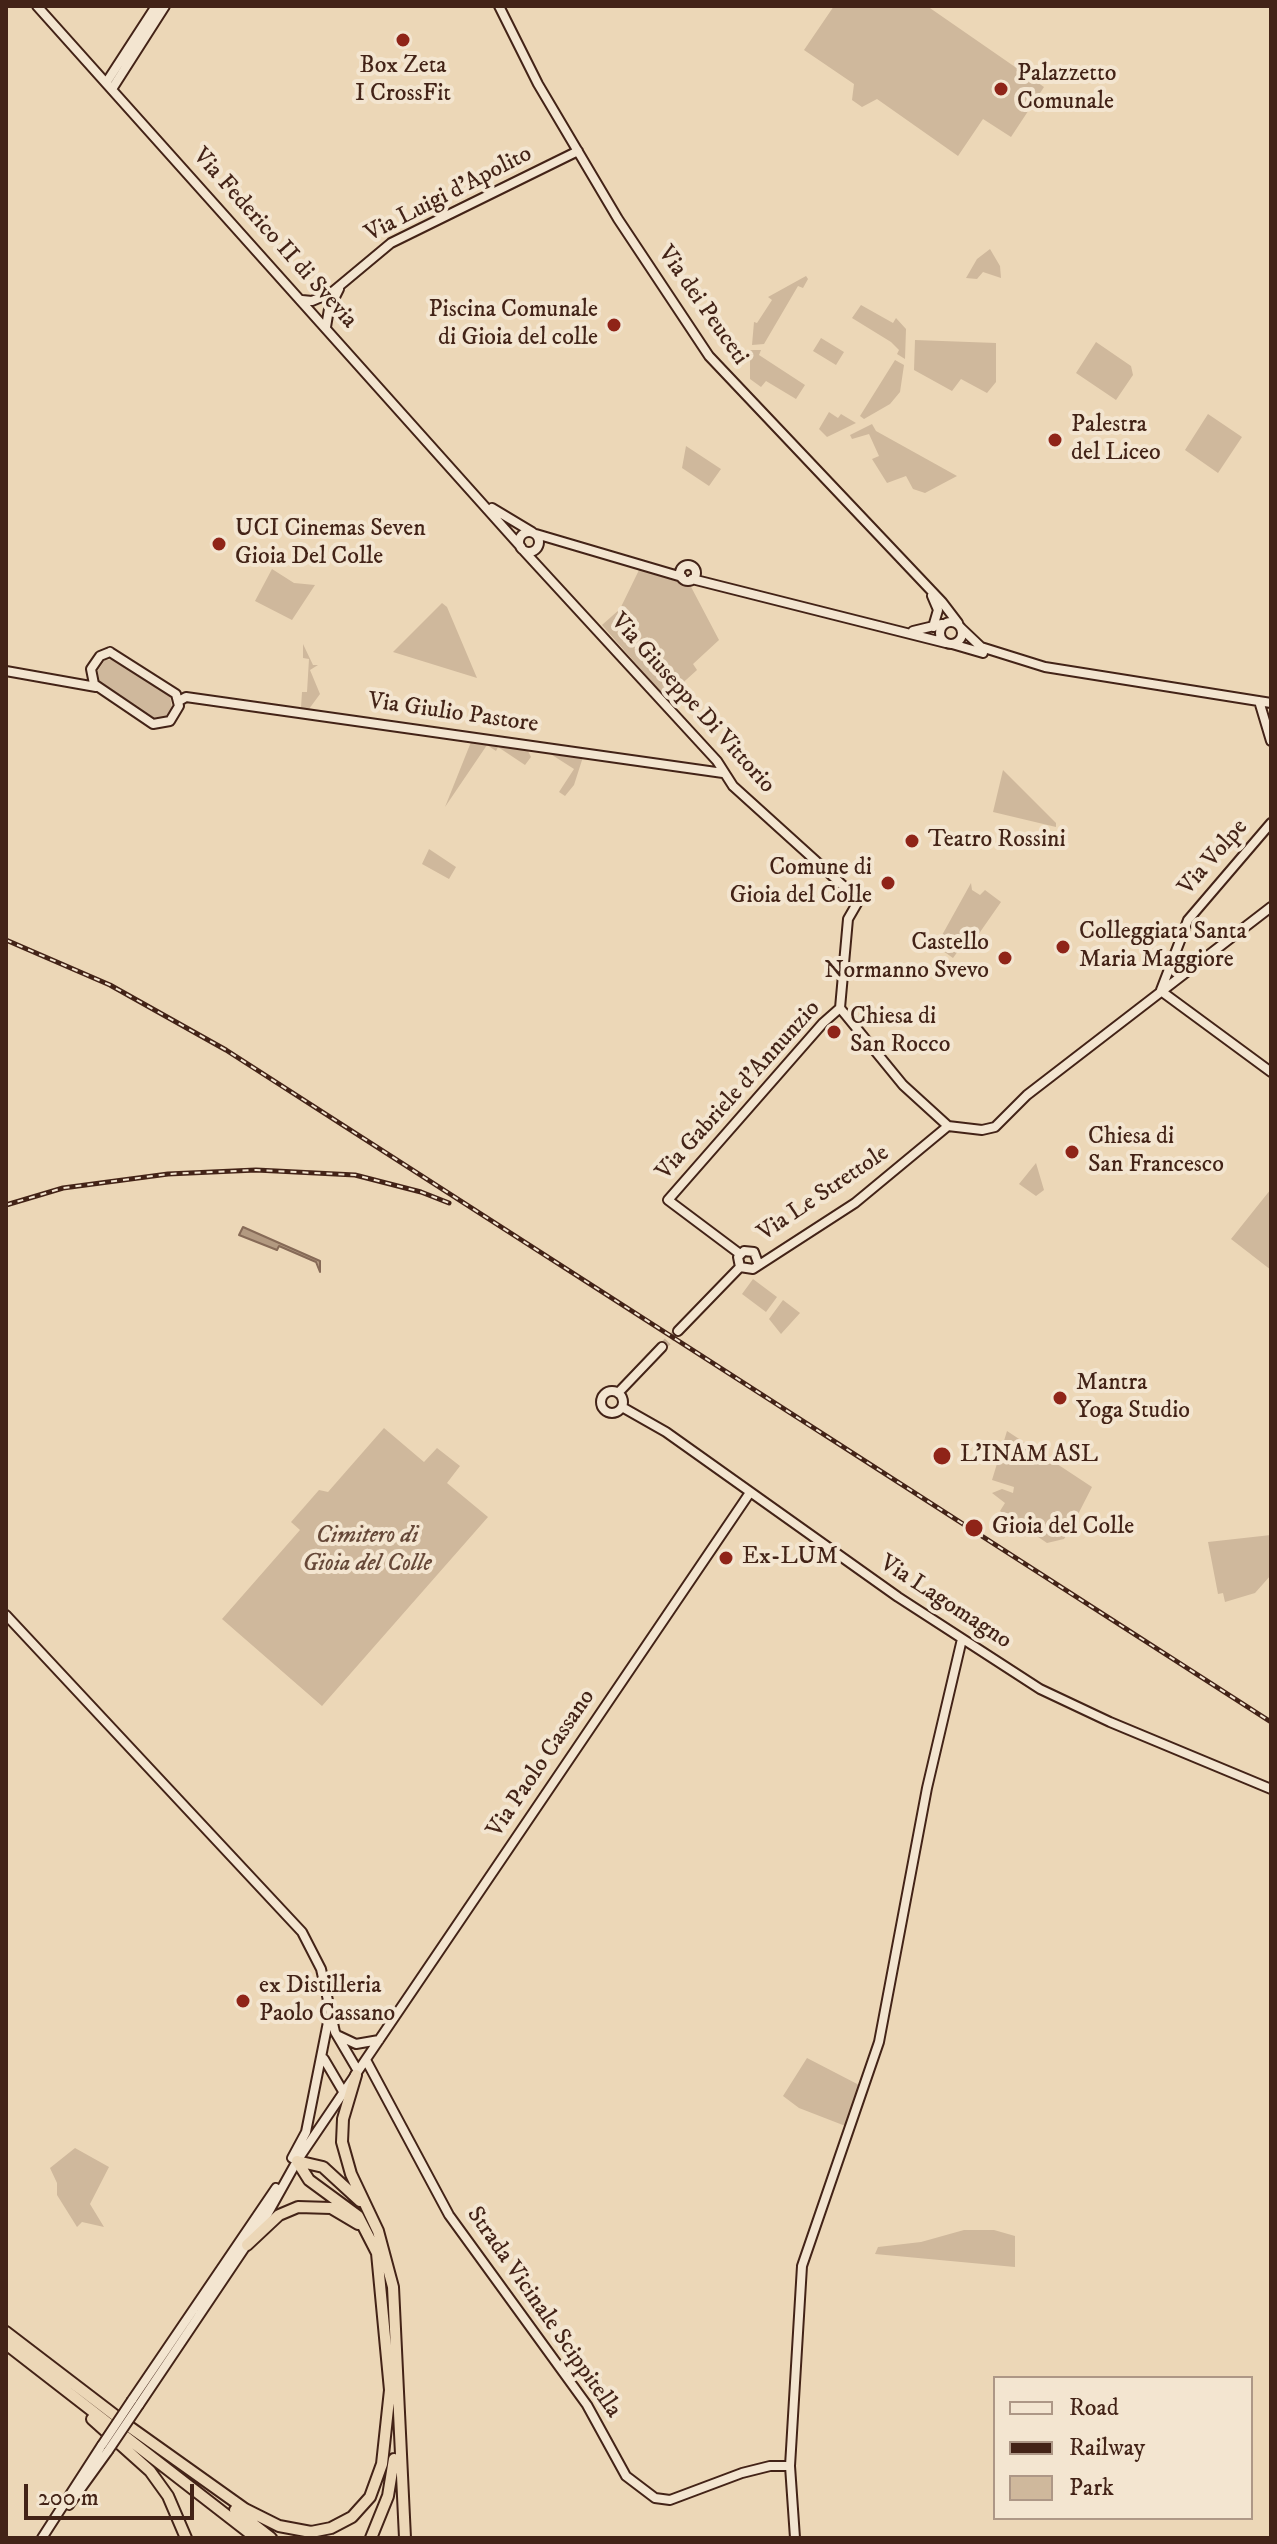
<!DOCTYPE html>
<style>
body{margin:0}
#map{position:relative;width:1277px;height:2544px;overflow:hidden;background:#ecd7b7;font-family:"IM FELL DW Pica",serif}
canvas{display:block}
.frame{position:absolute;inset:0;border:8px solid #432317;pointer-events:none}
.legend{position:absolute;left:993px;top:2376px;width:260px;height:144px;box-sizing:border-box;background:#f3e5d0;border:2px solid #ad9786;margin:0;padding:10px 14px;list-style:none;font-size:24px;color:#432317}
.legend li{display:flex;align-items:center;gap:16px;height:40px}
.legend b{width:40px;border:2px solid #ad9786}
.scale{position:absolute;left:24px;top:2484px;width:170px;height:36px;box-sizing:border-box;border:4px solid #432317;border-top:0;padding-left:10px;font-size:24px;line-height:28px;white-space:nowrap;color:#432317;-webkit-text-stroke:6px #f3e5d0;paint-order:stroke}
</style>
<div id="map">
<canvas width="1277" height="2544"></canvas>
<div class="frame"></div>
<ul class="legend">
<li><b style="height:10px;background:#f3e5d0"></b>Road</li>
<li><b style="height:10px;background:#432317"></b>Railway</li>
<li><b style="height:22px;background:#cfb89c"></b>Park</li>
</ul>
<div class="scale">200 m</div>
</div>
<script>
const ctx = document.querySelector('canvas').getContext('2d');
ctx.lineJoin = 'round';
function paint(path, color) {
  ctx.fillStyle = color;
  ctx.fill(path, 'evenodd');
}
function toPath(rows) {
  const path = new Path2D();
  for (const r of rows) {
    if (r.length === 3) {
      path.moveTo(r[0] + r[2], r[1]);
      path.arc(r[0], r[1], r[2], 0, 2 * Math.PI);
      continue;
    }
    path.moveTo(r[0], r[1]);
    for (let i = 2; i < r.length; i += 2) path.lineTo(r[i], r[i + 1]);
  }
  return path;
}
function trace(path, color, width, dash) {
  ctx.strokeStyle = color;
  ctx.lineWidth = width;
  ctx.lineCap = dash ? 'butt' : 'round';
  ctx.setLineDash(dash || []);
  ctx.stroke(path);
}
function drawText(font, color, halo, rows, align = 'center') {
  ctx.font = font + ' "IM FELL DW Pica",serif';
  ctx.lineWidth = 8;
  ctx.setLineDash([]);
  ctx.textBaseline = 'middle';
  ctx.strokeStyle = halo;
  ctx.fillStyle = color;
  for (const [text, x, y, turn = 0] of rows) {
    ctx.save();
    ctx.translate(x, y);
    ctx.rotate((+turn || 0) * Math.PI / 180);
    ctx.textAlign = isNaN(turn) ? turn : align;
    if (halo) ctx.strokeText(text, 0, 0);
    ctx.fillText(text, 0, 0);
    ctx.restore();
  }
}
paint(toPath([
 [834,6,927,6,1044,87,1011,137,983,119,958,156,877,99,862,107,852,100,854,84,804,50],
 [990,249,1000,266,1001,278,983,272,977,279,966,278,977,259],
 [806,276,808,279,803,288,798,286,764,344,752,345,754,322,757,323,772,300,768,297],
 [861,305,893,323,896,318,906,329,905,359,897,354,899,350,891,342,852,318],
 [821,338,844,352,836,365,813,351],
 [915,340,996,343,996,382,987,393,961,379,952,391,914,370],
 [1096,342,1131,366,1133,375,1116,400,1076,373],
 [750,350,761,350,759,355,805,385,796,399,766,381,761,387,750,379],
 [895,360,904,365,900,392,890,404,864,419,860,416],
 [829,412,838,418,841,414,856,423,827,437,819,429],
 [1208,414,1242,437,1218,473,1185,450],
 [872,424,876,431,957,476,925,493,913,489,906,476,887,483,872,459,879,456,869,434,852,439,850,435],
 [686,446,721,469,709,486,682,468],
 [272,569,294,583,315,585,292,620,255,601],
 [639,570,689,583,719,640,693,664,697,670,666,698,602,625,620,609],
 [442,603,447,607,477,678,393,652],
 [303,644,313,665,318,665,310,670,320,694,309,709,301,708,302,692,307,692,309,659,303,658],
 [115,659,170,696,172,708,165,717,153,718,98,680,96,673,105,660],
 [471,742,527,749,531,757,525,765,498,747,496,751,487,745,445,807],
 [549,753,583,757,574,785,565,796,559,792,574,769],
 [1003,770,1056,823,1056,827,993,812],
 [429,849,456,867,449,879,422,864],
 [971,883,972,890,980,895,985,890,1001,902,978,935,972,932,953,958,936,946],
 [1036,1163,1044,1190,1036,1196,1019,1184],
 [1271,1189,1271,1270,1231,1239],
 [753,1279,777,1297,766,1312,742,1294],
 [783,1300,800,1313,781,1334,769,1319],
 [384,1428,424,1462,437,1448,460,1466,447,1483,488,1517,322,1706,222,1619,300,1530,291,1522,319,1490,328,1492],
 [1007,1431,1092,1487,1072,1526,1065,1522,1063,1525,1070,1530,1064,1539,1047,1543,1000,1511,1005,1503,992,1493,1002,1489,1013,1493,1014,1487,992,1480],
 [1271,1535,1271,1575,1255,1593,1225,1602,1223,1593,1218,1594,1208,1542],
 [807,2058,863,2087,848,2127,799,2108,783,2096],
 [75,2148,109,2167,90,2204,104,2227,82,2222,77,2227,57,2195,57,2183,50,2168],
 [964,2230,994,2230,1015,2236,1015,2267,875,2254,878,2247,921,2242]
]), '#cfb89c');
const water = toPath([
 [243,1227,320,1261,320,1272,316,1262,279,1246,277,1250,239,1235,243,1227]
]);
paint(water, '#b39a81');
trace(water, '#866a57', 2);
trace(toPath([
 [662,1347,678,1331]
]), '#cab397', 8, [8, 4]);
const secondary = toPath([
 [37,6,521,547],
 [499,6,538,84,618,219,709,356,942,602,958,623],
 [106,83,156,6],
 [112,89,165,6],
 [302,300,312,301,331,293,391,243,578,151],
 [326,327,329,309,339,289],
 [492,508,532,532],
 [529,542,10],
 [536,534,682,577],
 [524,551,717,761,733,786,859,900,848,919,840,1008,903,1085,948,1126,982,1130,995,1127,1027,1095,1271,907],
 [688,573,8],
 [692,579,946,643],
 [932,596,938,610,933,627],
 [951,633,11],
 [961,628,981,647,1045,667,1271,703],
 [913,631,942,624],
 [952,644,983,653],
 [110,652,176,694,179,706,170,721,153,724,94,684,91,669,100,656,110,652],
 [6,671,96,687],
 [179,701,186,697,723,773],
 [1259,701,1271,741],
 [1161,990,1188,920,1271,823],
 [1161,991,1271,1072],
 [740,1254,668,1200,823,1023,840,1008],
 [740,1267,753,1269,855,1203,948,1126],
 [740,1267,738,1257,744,1251,754,1252,758,1263],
 [678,1331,740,1267],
 [612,1402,11],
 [618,1393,662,1347],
 [622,1407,666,1432,898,1597,1040,1689,1110,1722,1271,1789],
 [6,1615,302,1932,321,1969,335,2032,358,2071],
 [339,2036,356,2044,379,2040],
 [324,2059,344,2093],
 [366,2060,449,2215,587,2405,626,2476,655,2498,670,2500,742,2473,770,2466,790,2466],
 [292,2158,306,2132,329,2017],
 [132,2400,276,2188],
 [139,2405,268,2213,297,2161,749,1494],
 [69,2505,108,2451],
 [42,2538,102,2445],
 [795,2538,790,2466,802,2266,879,2042,927,1788,962,1639]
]);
const highway = toPath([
 [356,2075,343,2119,342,2142,351,2174,378,2231,393,2287,405,2538],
 [297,2161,323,2167,360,2201],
 [247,2245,279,2215,298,2207,331,2208,358,2224],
 [6,2332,125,2423],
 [6,2344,256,2538],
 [92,2419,150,2471,168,2496,186,2538],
 [127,2425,245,2509,279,2526,311,2532,331,2528,352,2517,370,2497,382,2464,390,2390,377,2253,358,2216,309,2180,297,2161],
 [235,2510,271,2538],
 [371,2538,388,2496,394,2459]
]);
trace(secondary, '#432317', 12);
trace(highway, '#432317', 14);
trace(secondary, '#f3e5d0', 8);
trace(highway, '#ecd7b7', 10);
const rail = toPath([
 [6,940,110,985,226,1050,1271,1722],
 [6,1205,63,1188,168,1174,256,1170,355,1175,421,1192,449,1203]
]);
trace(rail, '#432317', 5);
trace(rail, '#f3e5d0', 2, [6]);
const secondaryBridge = toPath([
 [102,2445,132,2400],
 [108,2451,139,2405]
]);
trace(secondaryBridge, '#432317', 12, []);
trace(secondaryBridge, '#f3e5d0', 8);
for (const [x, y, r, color] of [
 [403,40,8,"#8f2418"],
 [1001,89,8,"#8f2418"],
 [614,325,8,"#8f2418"],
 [1055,440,8,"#8f2418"],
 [219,544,8,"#8f2418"],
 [912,841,8,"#8f2418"],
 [888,883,8,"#8f2418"],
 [1063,947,8,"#8f2418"],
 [1005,958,8,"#8f2418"],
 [834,1032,8,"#8f2418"],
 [1072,1152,8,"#8f2418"],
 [1060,1398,8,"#8f2418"],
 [942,1456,10,"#8f2418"],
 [974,1528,10,"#8f2418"],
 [726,1558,8,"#8f2418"],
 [243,2001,8,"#8f2418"]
]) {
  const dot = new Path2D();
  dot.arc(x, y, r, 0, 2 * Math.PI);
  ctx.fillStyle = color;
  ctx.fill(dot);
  trace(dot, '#f3e5d0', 3);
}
drawText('24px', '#432317', '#f3e5d0', [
 ["Box Zeta",403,67,"center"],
 ["I CrossFit",403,95,"center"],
 ["Palazzetto",1017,75],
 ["Comunale",1017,103],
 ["Piscina Comunale",598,311,"right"],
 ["di Gioia del colle",598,339,"right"],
 ["Palestra",1071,426],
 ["del Liceo",1071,454],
 ["UCI Cinemas Seven",235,530],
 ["Gioia Del Colle",235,558],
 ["Teatro Rossini",928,841],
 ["Comune di",872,869,"right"],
 ["Gioia del Colle",872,897,"right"],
 ["Colleggiata Santa",1079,933],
 ["Maria Maggiore",1079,961],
 ["Castello",989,944,"right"],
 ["Normanno Svevo",989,972,"right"],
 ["Chiesa di",850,1018],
 ["San Rocco",850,1046],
 ["Chiesa di",1088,1138],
 ["San Francesco",1088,1166],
 ["Mantra",1076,1384],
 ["Yoga Studio",1076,1412],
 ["L'INAM ASL",960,1456],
 ["Gioia del Colle",992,1528],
 ["Ex-LUM",742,1558],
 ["ex Distilleria",259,1987],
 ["Paolo Cassano",259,2015]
], 'left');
drawText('24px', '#432317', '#f3e5d0', [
 ["Via Luigi d'Apolito",449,195,-27],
 ["Via Federico II di Svevia",274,239,48],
 ["Via dei Peuceti",702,306,55],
 ["Via Giuseppe Di Vittorio",692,704,48],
 ["Via Giulio Pastore",453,714,8],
 ["Via Volpe",1214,858,-49],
 ["Via Gabriele d'Annunzio",739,1091,-48],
 ["Via Le Strettole",824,1194,-34],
 ["Via Lagomagno",945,1603,33],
 ["Via Paolo Cassano",542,1764,-56],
 ["Strada Vicinale Scippitella",543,2313,55]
]);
drawText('italic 24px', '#664838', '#f3e5d0', [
 ["Cimitero di",367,1537],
 ["Gioia del Colle",367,1565]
]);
</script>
